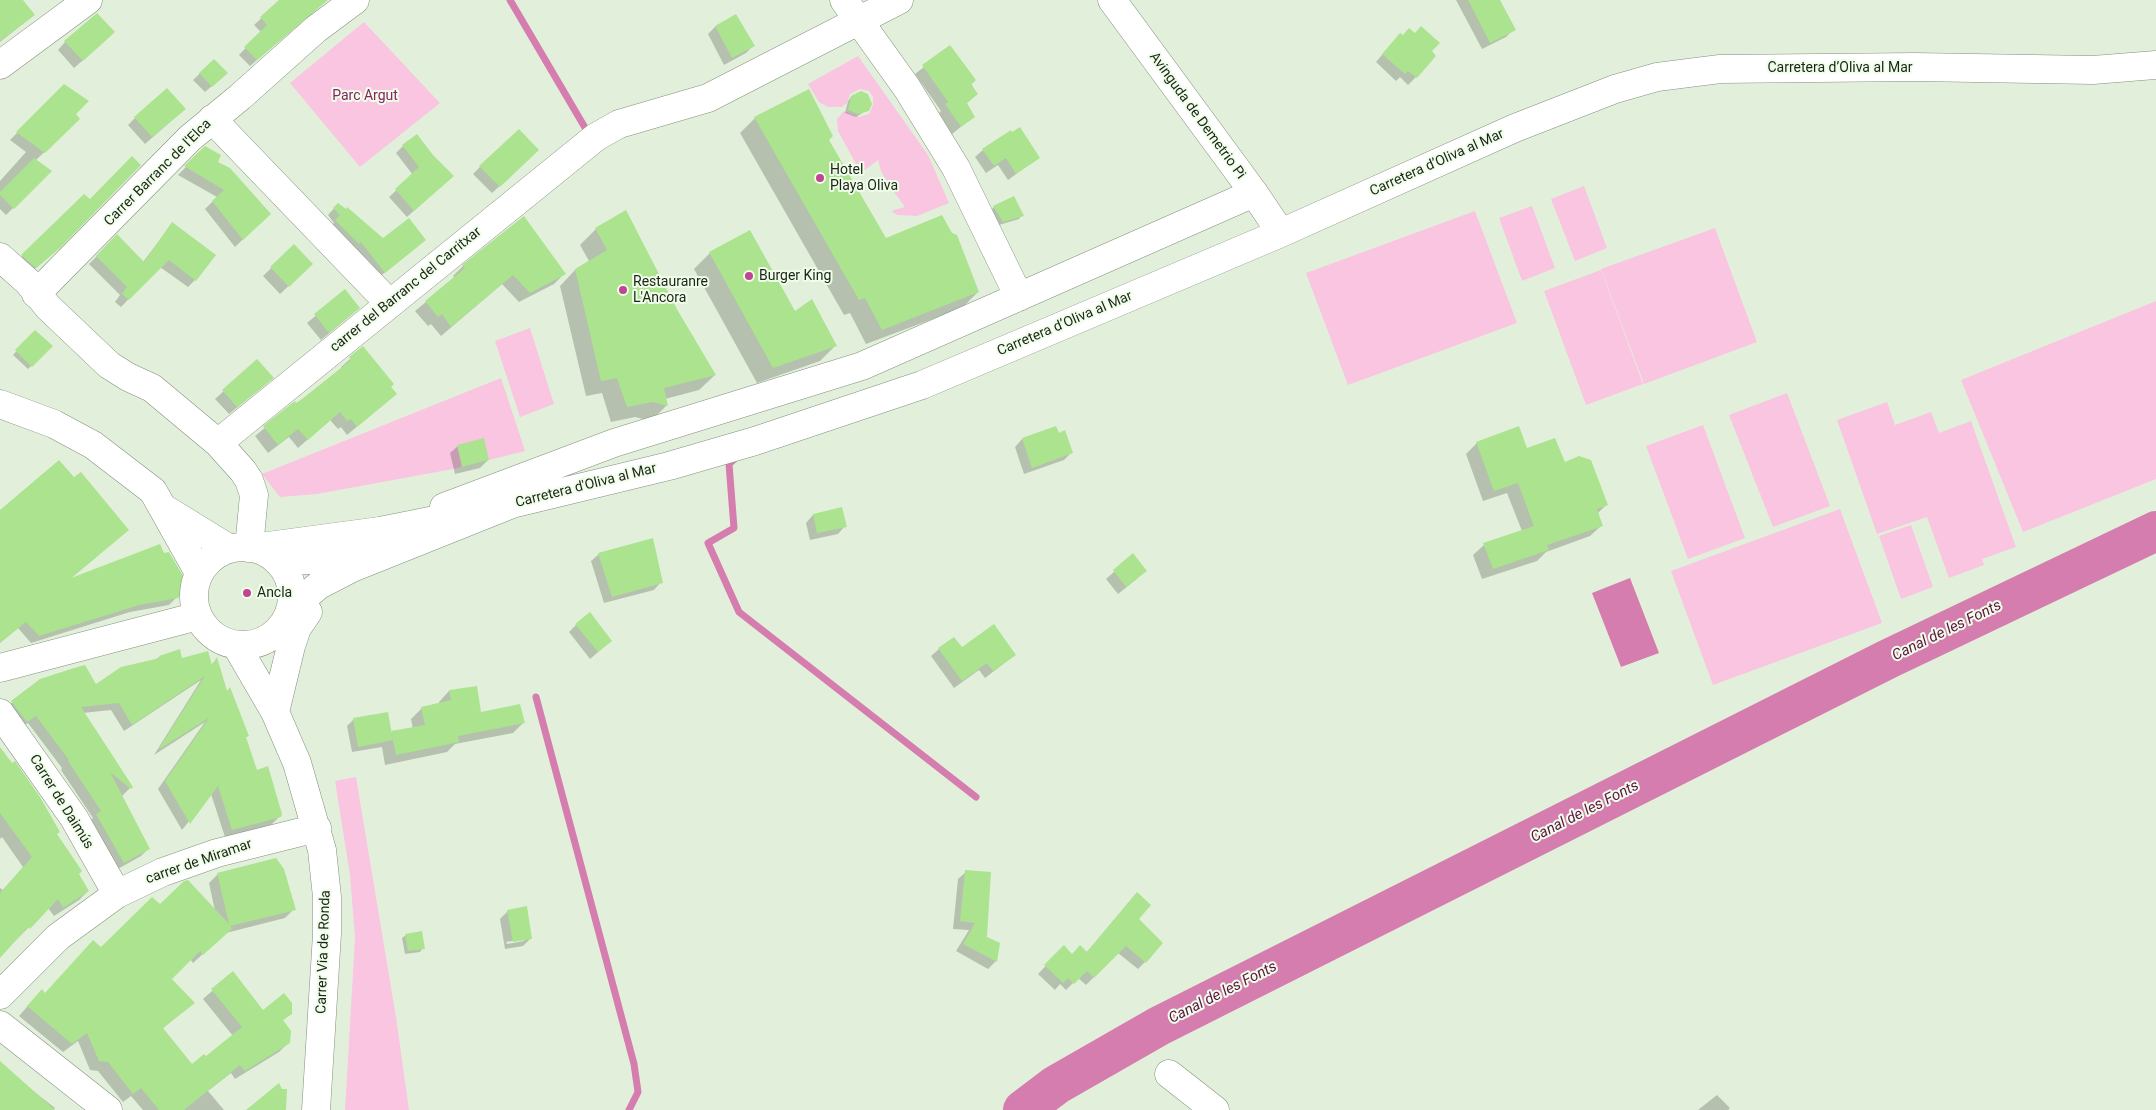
<!DOCTYPE html>
<meta charset="utf-8">
<style>
body{margin:0}
canvas{display:block;background:#e2f0db}
</style>
<canvas width="2156" height="1110"></canvas>
<script>
const ctx = document.querySelector('canvas').getContext('2d');
ctx.lineJoin = 'round';
function paint(path, color) {
  ctx.fillStyle = color;
  ctx.fill(path, 'evenodd');
}
function toPath(rows) {
  const path = new Path2D();
  for (const r of rows) {
    if (r.length === 3) {
      path.moveTo(r[0] + r[2], r[1]);
      path.arc(r[0], r[1], r[2], 0, 2 * Math.PI);
      continue;
    }
    path.moveTo(r[0], r[1]);
    for (let i = 2; i < r.length; i += 2) path.lineTo(r[i], r[i + 1]);
  }
  return path;
}
function trace(path, color, width, dash) {
  ctx.strokeStyle = color;
  ctx.lineWidth = width;
  ctx.lineCap = dash ? 'butt' : 'round';
  ctx.setLineDash(dash || []);
  ctx.stroke(path);
}
function drawText(font, color, halo, rows, align = 'center') {
  ctx.font = font + ' Roboto,sans-serif';
  ctx.lineWidth = 4;
  ctx.setLineDash([]);
  ctx.textBaseline = 'middle';
  ctx.strokeStyle = halo;
  ctx.fillStyle = color;
  for (const [text, x, y, turn = 0] of rows) {
    ctx.save();
    ctx.translate(x, y);
    ctx.rotate((+turn || 0) * Math.PI / 180);
    ctx.textAlign = isNaN(turn) ? turn : align;
    if (halo) ctx.strokeText(text, 0, 0);
    ctx.fillText(text, 0, 0);
    ctx.restore();
  }
}
paint(toPath([
 [364,22,440,103,360,167,290,83],
 [858,56,928,155,949,203,917,216,897,215,891,211,905,207,894,192,892,182,886,180,881,171,878,160,861,173,838,131,837,119,844,111,859,117,869,114,873,105,873,97,869,91,860,89,850,94,847,103,842,107,828,107,819,102,808,84],
 [1584,186,1607,248,1575,261,1551,199],
 [1532,206,1555,268,1522,281,1499,218],
 [1475,211,1517,323,1348,385,1306,273],
 [1715,228,1757,342,1644,384,1601,269],
 [1601,270,1643,384,1586,405,1544,291],
 [2156,301,2156,479,2023,532,1961,380],
 [530,328,554,404,520,417,495,341],
 [501,378,525,451,453,469,317,494,280,497,262,474],
 [1787,393,1830,506,1773,527,1729,415],
 [1887,402,1895,425,1931,412,1939,433,1971,421,2016,547,1982,559,1984,565,1949,578,1927,517,1877,534,1837,420],
 [1703,425,1745,538,1688,559,1646,446],
 [1840,509,1882,623,1713,685,1671,571],
 [1911,525,1933,587,1901,599,1879,536],
 [356,777,396,1017,409,1110,345,1110,355,938,350,875,335,781]
]), '#fac5e1');
paint(toPath([
 [1630,578,1659,653,1621,667,1592,593]
]), '#d57daf');
paint(toPath([
 [0,0,21,0,34,15,0,42],
 [281,0,312,0,312,13,250,66,239,55,261,32,254,25],
 [1456,0,1499,0,1514,29,1506,37,1482,49],
 [736,15,753,46,746,53,724,65,708,34,715,27],
 [106,40,74,68,58,50,65,42],
 [1393,42,1430,51,1416,77,1408,85,1400,77,1396,81,1376,62],
 [950,47,977,94,966,104,973,117,952,134,939,113,941,111,915,74],
 [214,60,220,79,205,92,193,80],
 [64,86,74,114,79,119,36,160,50,171,6,215,0,209,0,181,26,152,10,140],
 [851,97,867,110,856,117,845,113,848,101],
 [177,116,145,144,128,125,135,118],
 [755,118,827,140,886,240,978,292,962,308,866,344,850,313,844,315,740,133],
 [1012,134,1038,158,1008,180,998,165,986,173,975,157,983,150],
 [403,146,445,183,407,217,389,197,413,175,396,153],
 [205,148,216,162,269,214,235,247,205,209,217,197,178,175],
 [531,157,492,193,473,174,480,167],
 [84,196,51,255,28,275,15,263],
 [338,204,383,239,418,246,378,278,330,227,334,223,328,215],
 [994,207,1022,215,1019,219,999,225,991,210],
 [626,212,677,311,715,375,699,390,665,399,666,406,651,421,635,417,611,422,602,393,586,396,560,286,575,270,589,261,580,245,596,229],
 [172,224,195,280,188,287,160,267,121,307,115,302,120,295,89,264,117,236,143,262],
 [750,232,795,313,835,346,820,361,757,383,694,269,710,253],
 [294,246,312,264,280,294,263,276],
 [463,266,564,274,554,284,519,302,502,284,441,336,431,324,428,326,415,311,455,278,453,276],
 [345,291,351,315,321,340,307,323],
 [35,331,51,346,28,369,13,355],
 [363,348,396,394,347,435,341,427,338,429,330,420,298,448,289,437,268,453,255,436,295,403,296,404,342,369,341,367],
 [257,361,265,385,229,414,215,399],
 [1058,434,1072,452,1064,460,1024,474,1015,447,1022,439],
 [1477,443,1526,450,1564,463,1606,505,1597,514,1601,526,1590,536,1546,552,1537,561,1482,579,1473,555,1484,545,1522,531,1507,493,1483,501,1466,454],
 [458,446,488,460,480,468,455,474,450,453],
 [0,512,120,537,69,580,177,597,169,605,130,612,31,643,18,628,0,643],
 [813,515,845,526,838,534,810,540,806,523],
 [599,554,661,582,654,590,604,603,591,561],
 [1133,555,1138,578,1118,594,1106,579],
 [576,625,611,641,590,659,569,632],
 [939,649,961,649,1015,655,985,678,979,670,954,688,931,656],
 [160,657,211,665,217,659,227,692,248,736,245,738,256,771,279,817,271,825,225,837,211,794,182,830,158,789,205,722,154,755,201,680,124,731,111,710,83,713,131,787,122,796,149,848,141,856,116,870,89,822,93,818,61,770,62,768,28,723,19,728,4,709,41,680,96,686],
 [449,691,480,714,523,723,513,733,455,744,447,752,385,765,382,747,352,752,347,726,354,719,390,733,413,729,411,719,422,708,439,704,439,702],
 [0,749,56,834,88,891,79,900,54,916,48,908,0,956,0,888,3,890,23,867,2,837,0,839],
 [966,872,986,938,996,961,988,969,956,951,969,930,953,929,958,879],
 [218,874,294,909,285,918,226,933,193,963,190,959,170,979,193,1003,162,1029,192,1066,206,1058,233,1036,203,999,233,973,263,1012,291,1013,282,1021,289,1042,279,1052,235,1079,231,1073,208,1091,224,1110,143,1110,131,1096,123,1102,98,1071,90,1070,78,1041,63,1052,19,1016,33,1000,45,994,160,906,215,911,209,883],
 [1129,902,1138,919,1145,962,1138,969,1118,953,1086,985,1078,978,1066,990,1060,984,1055,990,1038,974,1064,947,1072,955,1086,953],
 [508,911,531,938,523,946,505,949,500,919],
 [524,939,524,941,507,944,506,942],
 [406,935,423,948,420,952,405,954,402,938],
 [0,1065,55,1108,53,1110,0,1110],
 [1717,1095,1730,1108,1728,1110,1698,1110]
]), '#0003');
trace(toPath([
 [510,0,587,131],
 [738,456,729,464,734,528,708,543,739,612,976,797],
 [536,697,634,1064,638,1092,629,1110]
]), '#d57daf', 7);
trace(toPath([
 [1023,1110,1056,1085,1159,1026,1888,659,2156,531]
]), '#d57daf', 40);
paint(toPath([
 [0,0,23,0,35,15,0,41],
 [279,0,328,0,257,60,244,47,267,25,260,17],
 [1468,0,1500,0,1516,30,1490,43],
 [97,13,115,32,83,61,64,41],
 [736,14,755,46,732,58,715,26],
 [1421,26,1440,43,1432,51,1436,56,1417,78,1408,71,1405,74,1382,54,1400,33,1403,35,1409,28,1415,33],
 [950,45,976,80,971,85,978,94,967,103,975,117,961,127,945,104,948,102,922,65],
 [214,59,228,73,212,87,199,73],
 [64,84,89,101,76,114,80,119,45,153,16,132],
 [167,88,186,109,152,137,134,117],
 [809,89,833,136,829,140,886,238,942,215,952,233,957,235,979,292,882,330,865,298,859,300,754,117],
 [861,91,868,94,872,104,869,111,858,114,848,110,851,96],
 [1020,127,1040,158,1016,174,1006,158,994,166,982,149,1011,130,1012,132],
 [519,129,539,150,500,187,479,166],
 [417,134,433,155,454,176,414,211,395,189,419,167,402,145],
 [205,146,221,155,218,162,230,168,271,214,243,240,212,201,224,190,184,166],
 [132,156,141,165,60,248,36,268,21,255,84,194,90,199],
 [34,158,52,171,14,209,0,195,0,192],
 [1014,196,1024,216,1003,222,993,206],
 [338,203,346,209,347,207,383,238,409,218,426,240,385,273,361,242,359,244,335,220,340,215,333,208],
 [626,210,678,311,716,375,664,388,668,406,652,402,627,407,617,378,601,381,575,269,607,250,595,228],
 [524,216,566,274,530,293,513,275,451,327,442,314,438,317,425,301,465,268,462,265],
 [172,222,216,255,196,281,169,260,129,300,122,294,127,287,96,256,117,234,144,262],
 [750,230,795,311,812,299,837,346,773,368,709,252],
 [294,244,313,264,289,287,270,267],
 [345,289,360,308,329,333,314,314],
 [35,330,53,346,32,367,15,350],
 [363,346,394,384,391,387,397,394,357,427,351,419,347,421,340,412,308,440,298,429,278,445,263,426,295,401,296,403,302,399,351,360,349,357],
 [257,359,274,378,237,407,222,390],
 [1056,426,1059,433,1065,430,1073,453,1032,468,1022,438],
 [1519,426,1527,448,1555,438,1565,462,1579,456,1591,460,1608,505,1597,509,1603,526,1547,545,1549,550,1493,569,1483,543,1534,526,1518,483,1494,491,1476,442],
 [484,438,489,460,462,467,457,445],
 [59,460,74,477,81,472,129,530,71,578,160,544,164,553,169,552,186,581,183,592,178,598,139,605,39,636,26,622,0,643,0,510],
 [842,507,847,527,817,533,813,514],
 [653,538,663,583,612,597,598,553],
 [1133,553,1147,571,1126,587,1113,570],
 [590,612,612,641,598,652,575,624],
 [994,624,1016,655,993,671,987,663,962,681,938,648,954,637,962,647],
 [180,649,182,658,208,651,212,665,217,657,227,691,230,687,249,736,246,737,257,770,268,766,282,814,281,817,232,830,218,786,190,824,165,781,209,718,158,750,205,676,132,725,119,703,81,707,133,787,131,789,110,772,150,849,124,863,96,814,101,811,68,761,69,760,36,716,27,722,11,701,40,679,74,668,85,665,96,684,121,667,160,658,159,656],
 [477,686,481,712,520,704,525,723,458,736,459,742,396,755,391,731,425,725,421,707,451,700,449,690],
 [388,712,393,740,358,747,353,718],
 [0,747,12,763,15,761,40,797,60,832,57,834,82,871,79,874,89,891,63,908,58,899,30,929,28,927,0,958,0,893,32,857,0,813],
 [276,858,284,869,296,910,230,926,233,928,203,955,200,951,172,979,195,1003,163,1028,192,1064,204,1054,206,1056,242,1027,211,989,233,971,263,1010,284,993,292,1003,292,1014,283,1020,291,1031,290,1043,245,1071,240,1065,184,1110,159,1110,141,1088,133,1094,108,1062,99,1061,87,1033,72,1044,27,1006,42,989,45,993,93,940,101,947,152,897,160,904,184,881,188,880,229,924,217,873],
 [965,870,991,872,987,937,1000,943,997,962,963,944,975,923,960,921],
 [1137,892,1151,905,1139,919,1163,943,1146,963,1126,946,1094,978,1087,971,1074,984,1068,978,1063,983,1044,965,1064,945,1072,954,1080,945,1087,952],
 [527,906,532,939,513,942,507,910],
 [422,931,425,949,408,951,405,934],
 [0,1061,55,1110,0,1110],
 [279,1083,282,1089,287,1089,286,1110,246,1110]
]), '#abe38f');
const minor = toPath([
 [844,0,907,88,956,168,1019,297],
 [1112,0,1254,193,1281,233],
 [0,65,88,0],
 [212,119,389,303],
 [0,257,28,282,48,307,109,365,128,377,152,388,218,443,243,471,249,480,254,495,249,548],
 [36,294,190,138,240,97,316,29,355,0],
 [0,404,54,424,93,445,153,491,199,573],
 [218,443,596,137,619,124,708,98,899,0],
 [444,507,614,443,862,366,1254,193],
 [165,509,230,549],
 [243,596,49],
 [253,548,380,531,440,519],
 [278,562,336,558,363,552],
 [290,610,319,585,352,568,512,504,669,466,755,441,922,385,1281,233,1515,128,1615,89,1657,77,1720,69,1915,67,2093,70,2156,65],
 [236,645,275,712,297,763,322,850,327,897,327,934,316,1110],
 [0,668,198,616],
 [275,712,291,646,297,628,308,612],
 [0,713,74,818,117,894],
 [0,995,58,937,117,894,163,872,217,853,317,828],
 [0,1025,108,1110],
 [1169,1074,1215,1110]
]);
trace(minor, '#83907c', 29);
trace(minor, '#fff', 28);
for (const [x, y, r, color] of [
 [820,178,5,"#c24594"],
 [749,276,5,"#c24594"],
 [623,290,5,"#c24594"],
 [247,593,5,"#c24594"]
]) {
  const dot = new Path2D();
  dot.arc(x, y, r, 0, 2 * Math.PI);
  ctx.fillStyle = color;
  ctx.fill(dot);
  trace(dot, '#effee8', 2);
}
drawText('14px', '#1d221a', '#effee8', [
 ["Carretera d’Oliva al Mar",1840,68],
 ["Avinguda de Demetrio Pi",1197,116,54],
 ["Carretera d’Oliva al Mar",1437,163,-24],
 ["Carrer Barranc de l'Elca",158,173,-45],
 ["carrer del Barranc del Carritxar",406,290,-39],
 ["Carretera d’Oliva al Mar",1065,324,-23],
 ["Carretera d'Oliva al Mar",586,486,-14],
 ["Carrer de Daimús",61,802,58],
 ["carrer de Miramar",199,862,-19],
 ["Carrer Via de Ronda",324,952,-88]
]);
drawText('14px', '#892165', '#effee8', [
 ["Parc Argut",365,96]
]);
drawText('14px', '#1d221a', '#effee8', [
 ["Hotel",830,170],
 ["Playa Oliva",830,186],
 ["Burger King",759,276],
 ["Restauranre",633,282],
 ["L'Ancora",633,298],
 ["Ancla",257,593]
], 'left');
drawText('italic 15px', '#611146', '#effee8', [
 ["Canal de les Fonts",1947,631,-26],
 ["Canal de les Fonts",1585,812,-27],
 ["Canal de les Fonts",1223,993,-27]
]);
</script>
